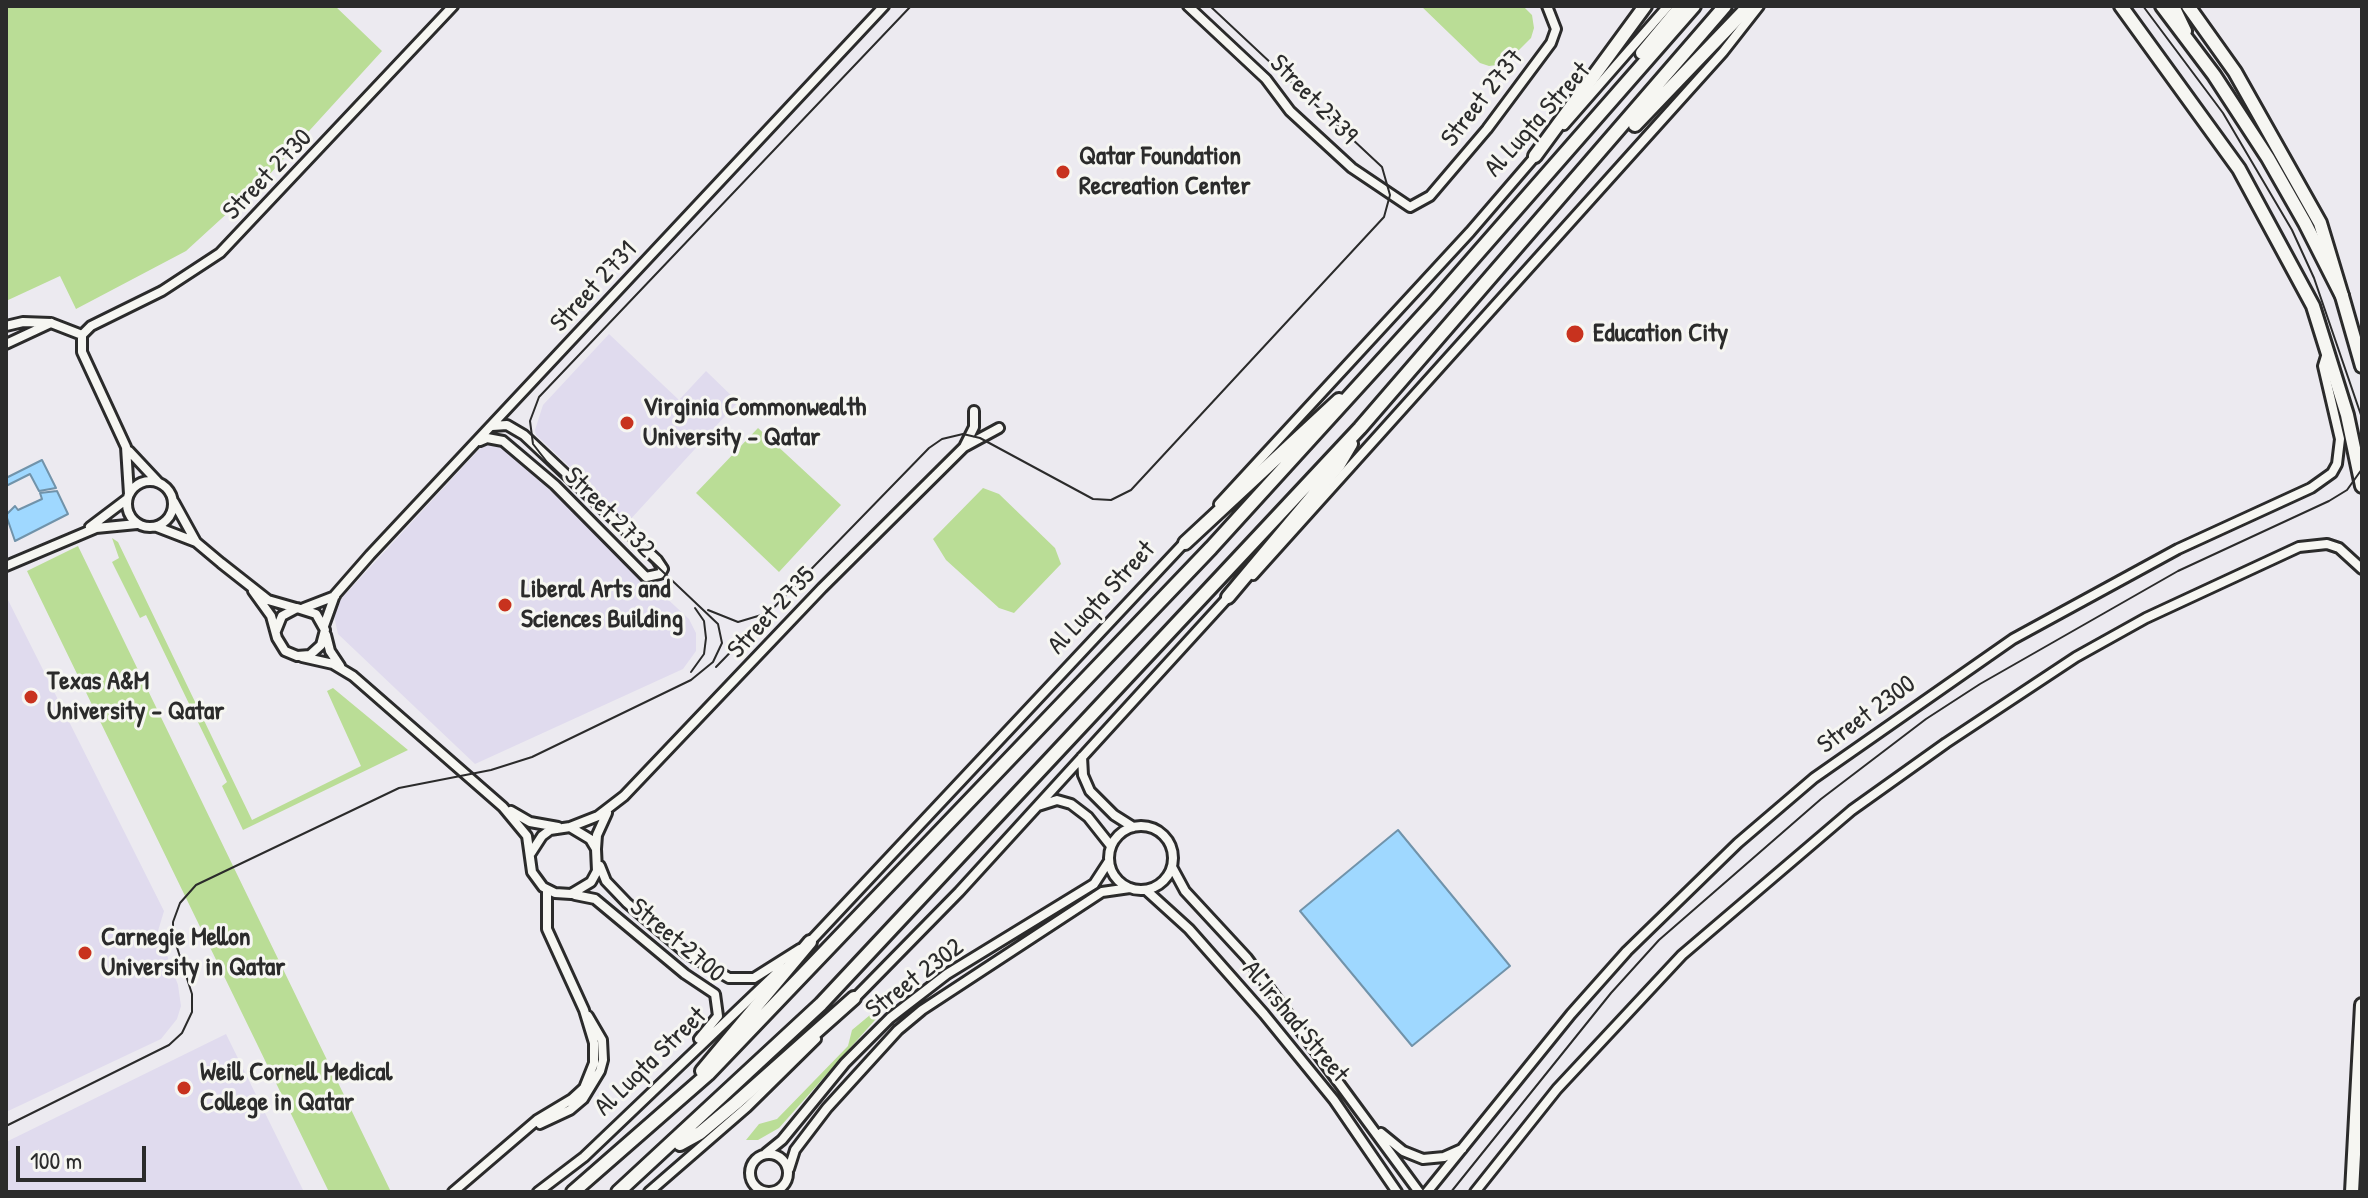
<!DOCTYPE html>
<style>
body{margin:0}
#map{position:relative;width:2368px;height:1198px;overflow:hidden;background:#eceaf0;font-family:"Patrick Hand",sans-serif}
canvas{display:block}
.frame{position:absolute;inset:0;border:8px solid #2b2b2b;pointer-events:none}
.scale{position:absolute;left:16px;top:1146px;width:130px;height:36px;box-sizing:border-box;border:4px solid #2b2b2b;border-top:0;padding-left:10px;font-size:24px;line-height:28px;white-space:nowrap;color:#2b2b2b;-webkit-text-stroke:6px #f6f6f2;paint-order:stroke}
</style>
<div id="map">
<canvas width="2368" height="1198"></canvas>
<div class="frame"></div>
<div class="scale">100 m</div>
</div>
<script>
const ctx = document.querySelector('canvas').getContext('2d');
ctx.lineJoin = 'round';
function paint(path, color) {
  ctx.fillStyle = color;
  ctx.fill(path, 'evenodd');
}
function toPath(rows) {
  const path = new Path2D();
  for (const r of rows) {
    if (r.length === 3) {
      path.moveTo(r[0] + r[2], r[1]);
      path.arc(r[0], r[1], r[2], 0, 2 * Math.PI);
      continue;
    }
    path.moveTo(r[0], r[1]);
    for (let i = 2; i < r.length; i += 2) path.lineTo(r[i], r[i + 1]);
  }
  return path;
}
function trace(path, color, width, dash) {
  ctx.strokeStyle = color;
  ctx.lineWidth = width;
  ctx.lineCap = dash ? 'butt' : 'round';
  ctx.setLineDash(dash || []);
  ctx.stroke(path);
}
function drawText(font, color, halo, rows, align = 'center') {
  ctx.font = font + ' "Patrick Hand",sans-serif';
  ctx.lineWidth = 6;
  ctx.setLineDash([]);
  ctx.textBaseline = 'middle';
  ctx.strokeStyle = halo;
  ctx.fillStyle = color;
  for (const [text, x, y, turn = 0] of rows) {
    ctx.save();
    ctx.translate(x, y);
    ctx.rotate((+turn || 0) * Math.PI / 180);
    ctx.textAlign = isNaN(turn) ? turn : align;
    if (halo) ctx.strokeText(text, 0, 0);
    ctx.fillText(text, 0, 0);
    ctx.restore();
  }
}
paint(toPath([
 [609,334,679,400,706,371,738,402,628,522,536,435,535,430,543,405],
 [491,443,501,445,689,619,696,633,696,651,683,669,475,764,338,634,334,616,339,601,483,445],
 [6,596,164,911,158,931,178,985,181,1006,177,1019,161,1039,6,1112],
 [226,1034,304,1192,6,1192,6,1142]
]), '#e0dbee');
paint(toPath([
 [6,6,335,6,382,51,268,176,186,251,76,309,60,276,6,301],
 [1421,6,1523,6,1532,15,1534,28,1531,38,1505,64,1489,66,1480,63],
 [758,428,841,505,779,572,696,493],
 [983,488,999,494,1055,548,1061,564,1014,613,999,608,946,560,933,539],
 [112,538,118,542,252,820,361,766,327,691,333,688,408,750,243,830,222,786,227,782,146,615,140,618,112,562,119,558],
 [78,546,140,674,391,1192,329,1192,27,571],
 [876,1010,883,1011,779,1128,758,1140,746,1140,759,1124,777,1119,848,1046,852,1030]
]), '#badd96');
const water = toPath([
 [42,460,56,488,39,491,30,474,6,486,6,478,42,460],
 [57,491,68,514,15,541,6,515,15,506,18,510,42,499,40,493,57,491],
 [1398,830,1510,966,1412,1046,1300,911,1398,830]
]);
paint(water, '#9fd8ff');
trace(water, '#7193aa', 2);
const minor = toPath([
 [1188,6,1266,79,1290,111,1352,168,1410,207,1430,196,1487,129,1551,43,1556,29,1547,6],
 [1564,125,1668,6],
 [6,326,23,322,51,323,82,335],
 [82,335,91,326,162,291,220,253,453,6],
 [82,335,82,352,126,447,129,494],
 [6,344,51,323],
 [480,441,487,438,503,441,555,485,646,577,660,574,663,569,657,560,524,435,507,425,492,426],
 [964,447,974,427,974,411],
 [129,451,158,482],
 [150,504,23],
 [174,502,196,542,221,563,268,600,296,608],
 [1219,504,1470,232,1538,153],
 [90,527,127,499],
 [157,527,196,542],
 [6,566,96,528,137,524],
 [1253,575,1723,52,1759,6],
 [253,591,271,616,277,638,285,651,297,656,310,655,321,645,325,630,316,614,297,608,282,616,276,631],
 [304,608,335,596],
 [324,626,335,595,370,555,884,6],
 [326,635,330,651,340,666],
 [302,657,333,664,353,676,503,807,527,836,532,872,543,887,555,893,571,894,591,882,597,871,596,849,590,839,570,827,550,830,542,836,531,853],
 [1082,757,1083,775,1090,791,1114,815,1133,827],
 [1038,806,1057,800,1071,804,1088,817,1111,846],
 [511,811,530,822,558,827],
 [1141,858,32],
 [570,827,598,816,624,796,822,588,964,447,999,428],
 [596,849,597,835,607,813],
 [600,866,606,881,627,903,686,953,729,978,754,978,800,949],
 [1172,867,1185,891,1247,958,1419,1192],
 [1146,890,1189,929,1264,1014,1334,1100,1397,1192],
 [575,895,595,899,685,974,715,994,718,1016,699,1039],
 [807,945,1186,541],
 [853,1000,959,892,1231,594],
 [540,1124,570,1110,583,1099,600,1071,603,1060,602,1040,588,1016],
 [1381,1133,1403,1151,1423,1159,1444,1157,1462,1149],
 [766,1153,782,1140,845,1063,890,1018,947,974,1094,884,1109,861],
 [769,1173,19],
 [789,1169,795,1150,827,1108,898,1030,922,1010,1102,892,1130,888],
 [453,1192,537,1120,572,1099,584,1088,594,1063,594,1043,584,1010,547,929,547,890],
 [538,1192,584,1157,782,968],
 [649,1192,747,1107,816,1039],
 [1427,1192,1571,1014,1627,951,1738,843,1814,778,2013,639,2178,549,2311,488,2332,473,2337,464,2340,439,2323,366,2327,353],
 [1475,1192,1557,1089,1682,955,1852,810,1946,743,2076,657,2146,618,2299,547,2327,544,2339,548,2362,569]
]);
const tertiary = toPath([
 [2174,6,2186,31]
]);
const secondary = toPath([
 [2121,6,2239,169,2313,306,2347,415,2362,486],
 [2162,6,2214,75,2268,158,2305,223,2342,296,2362,366],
 [2352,1192,2362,1005]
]);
const primary = toPath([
 [2188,6,2235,72,2320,223,2342,296],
 [1642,53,1681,6],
 [1635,125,1749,6],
 [1535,156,1645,6],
 [1185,543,1339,400],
 [1228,597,1338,466,1351,444],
 [702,1071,810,942],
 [680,1144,700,1133,736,1103,854,998],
 [573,1192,708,1074,1211,548,1434,303,1694,6],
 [618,1192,821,1004,1360,428,1725,6]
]);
trace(minor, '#2b2b2b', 14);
trace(tertiary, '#2b2b2b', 16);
trace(secondary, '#2b2b2b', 18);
trace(primary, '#2b2b2b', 18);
trace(minor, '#f6f6f2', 8);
trace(tertiary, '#f6f6f2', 10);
trace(secondary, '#f6f6f2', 12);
trace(primary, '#f6f6f2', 12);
trace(toPath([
 [2143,6,2223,113,2292,230,2314,278,2362,418],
 [708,610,738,622,768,613],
 [716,667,929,448,942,439,963,434,980,438,1093,499,1111,500,1131,490,1384,217,1390,195,1382,167,1210,6],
 [691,672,704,654,706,638,704,621,695,608],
 [6,1126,169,1045,182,1033,192,1012,192,994,173,935,173,922,180,903,196,885,399,788,491,770,532,757,691,680,713,662,722,643,718,624,547,462,533,444,530,421,539,397,911,6],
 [1451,1192,1611,993,1659,940,1821,799,1926,719,1980,684,2178,571,2329,501,2347,490,2362,469]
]), '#2b2b2b', 2);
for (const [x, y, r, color] of [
 [1063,172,8,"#c8321e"],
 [1575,334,10,"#c8321e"],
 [627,423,8,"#c8321e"],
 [505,605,8,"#c8321e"],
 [31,697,8,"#c8321e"],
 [85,953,8,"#c8321e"],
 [184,1088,8,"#c8321e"]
]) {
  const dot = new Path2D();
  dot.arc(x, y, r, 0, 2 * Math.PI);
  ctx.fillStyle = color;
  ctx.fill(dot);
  trace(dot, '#f6f6f2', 3);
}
drawText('26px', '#2b2b2b', '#f6f6f2', [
 ["Street 2737",1483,98,-52],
 ["Street 2739",1313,100,46],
 ["Al Luqta Street",1538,120,-48],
 ["Street 2730",268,175,-46],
 ["Street 2731",594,287,-47],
 ["Street 2732",609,513,45],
 ["Al Luqta Street",1102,598,-47],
 ["Street 2735",772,613,-47],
 ["Street 2300",1867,715,-36],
 ["Street 2700",677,941,40],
 ["Street 2302",915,979,-37],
 ["Al Irshad Street",1295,1022,50],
 ["Al Luqta Street",651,1062,-44]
]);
drawText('bold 26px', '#2b2b2b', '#f6f6f2', [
 ["Qatar Foundation",1079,157],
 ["Recreation Center",1079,187],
 ["Education City",1593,334],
 ["Virginia Commonwealth",643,408],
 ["University - Qatar",643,438],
 ["Liberal Arts and",521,590],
 ["Sciences Building",521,620],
 ["Texas A&M",47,682],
 ["University - Qatar",47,712],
 ["Carnegie Mellon",101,938],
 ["University in Qatar",101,968],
 ["Weill Cornell Medical",200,1073],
 ["College in Qatar",200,1103]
], 'left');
</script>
